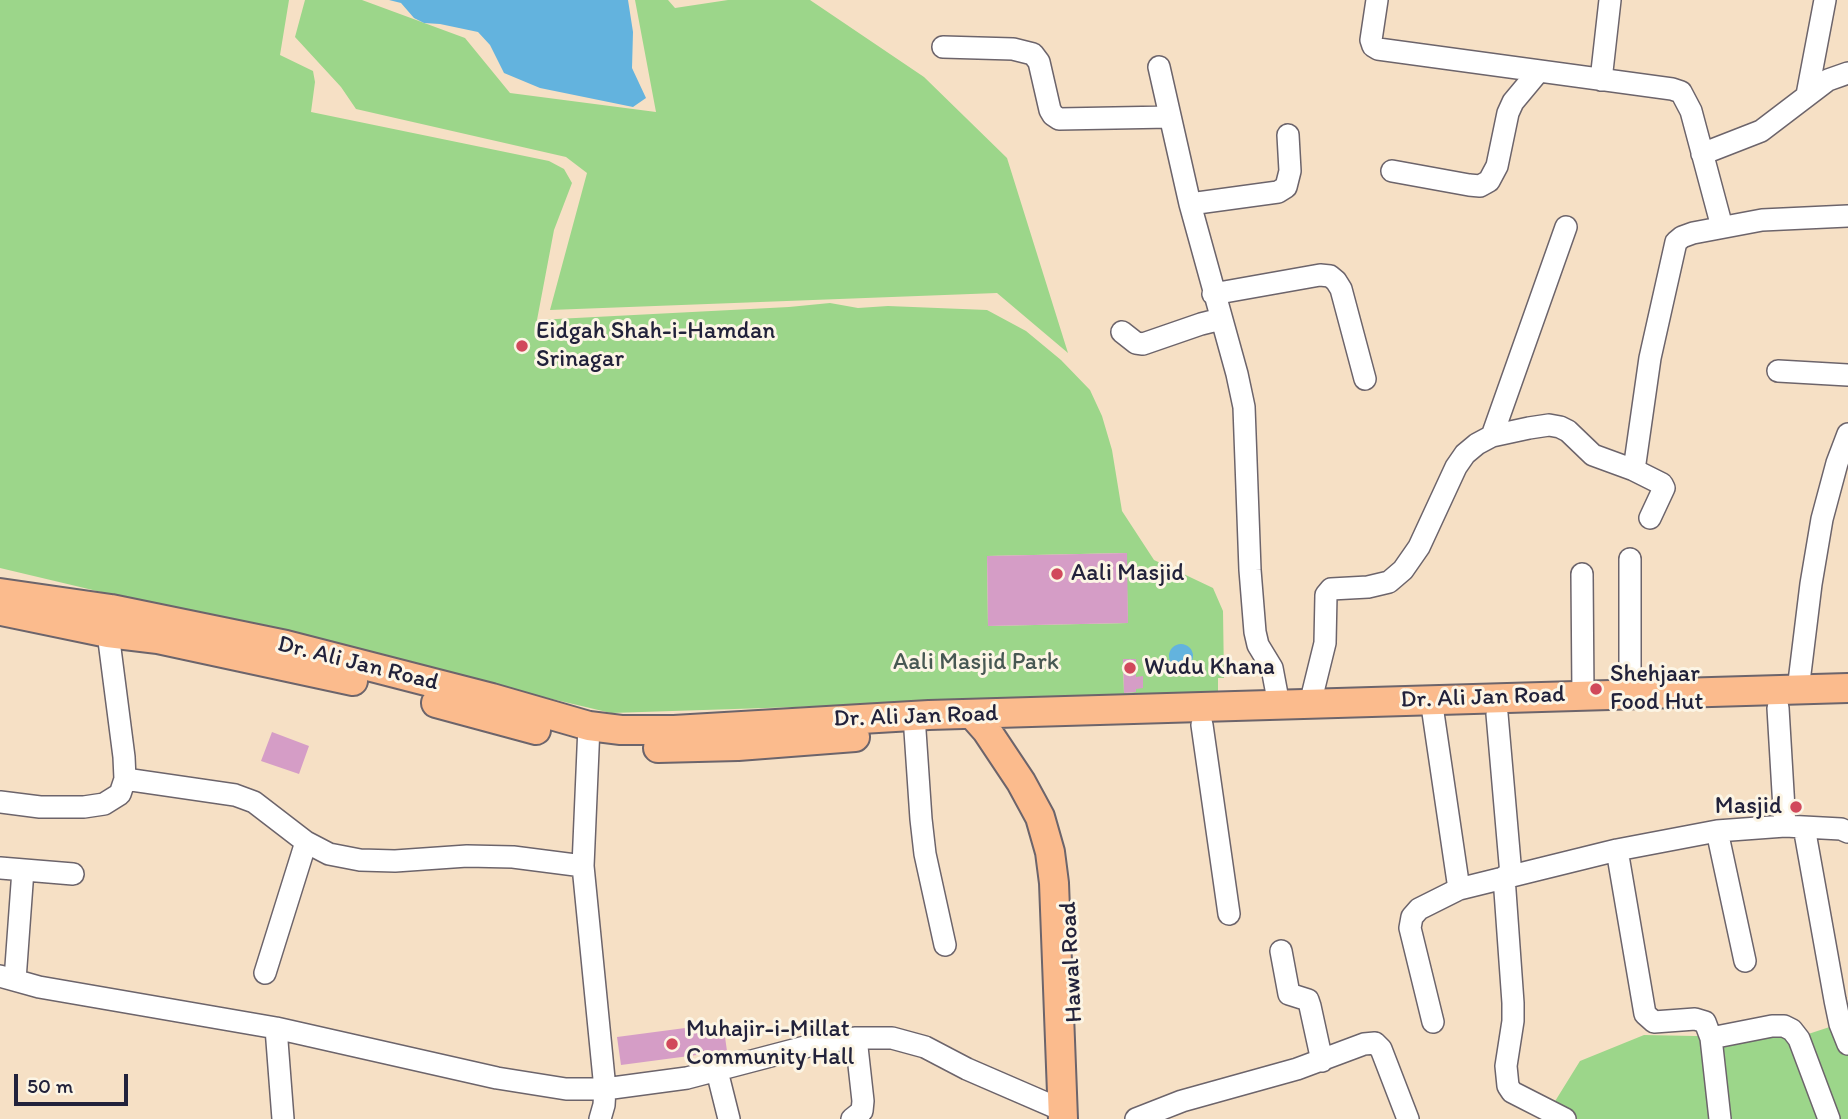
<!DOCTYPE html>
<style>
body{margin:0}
#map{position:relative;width:1848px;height:1119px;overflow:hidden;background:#f6e0c5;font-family:Itim,sans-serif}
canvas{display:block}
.scale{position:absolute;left:14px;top:1074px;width:114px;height:32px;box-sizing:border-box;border:4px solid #22223b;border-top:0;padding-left:9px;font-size:21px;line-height:24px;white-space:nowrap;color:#22223b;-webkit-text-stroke:5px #fcf5e5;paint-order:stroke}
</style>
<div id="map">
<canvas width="1848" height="1119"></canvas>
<div class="scale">50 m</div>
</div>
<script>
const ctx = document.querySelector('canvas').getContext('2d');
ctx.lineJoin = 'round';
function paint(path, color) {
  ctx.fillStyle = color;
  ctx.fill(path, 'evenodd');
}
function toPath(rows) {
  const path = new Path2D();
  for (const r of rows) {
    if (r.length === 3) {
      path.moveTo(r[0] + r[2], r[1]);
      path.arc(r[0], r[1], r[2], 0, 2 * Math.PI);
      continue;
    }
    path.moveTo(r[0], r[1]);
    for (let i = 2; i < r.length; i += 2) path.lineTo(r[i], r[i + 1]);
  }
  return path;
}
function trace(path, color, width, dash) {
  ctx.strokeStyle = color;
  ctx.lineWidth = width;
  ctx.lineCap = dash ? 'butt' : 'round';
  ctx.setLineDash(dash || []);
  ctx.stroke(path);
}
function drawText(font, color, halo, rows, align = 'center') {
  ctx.font = font + ' Itim,sans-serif';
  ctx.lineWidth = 6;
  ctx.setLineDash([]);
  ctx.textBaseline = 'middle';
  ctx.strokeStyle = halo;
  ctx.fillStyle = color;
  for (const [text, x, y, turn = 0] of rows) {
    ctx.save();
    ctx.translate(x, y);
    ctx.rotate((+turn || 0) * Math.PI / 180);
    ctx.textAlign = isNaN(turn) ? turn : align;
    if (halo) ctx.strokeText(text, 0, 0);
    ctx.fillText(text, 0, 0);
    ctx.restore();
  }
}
paint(toPath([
 [0,0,289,0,280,55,313,71,315,82,311,112,549,161,564,169,572,183,554,230,537,320,789,307,830,303,858,308,888,306,987,310,1026,331,1061,360,1090,390,1102,416,1112,450,1122,511,1154,560,1213,588,1223,611,1224,678,1218,678,1218,691,1135,696,611,713,0,568],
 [1126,553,1128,623,988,626,987,556],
 [1123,659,1136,659,1135,692,1124,693],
 [305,0,362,0,465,38,510,93,656,112,635,0,668,0,675,8,728,0,810,0,924,77,1007,158,1068,353,997,293,550,310,587,173,566,157,356,109,341,87,295,37],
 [1848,1021,1848,1119,1544,1119,1580,1061,1644,1035,1796,1038]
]), '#9cd68a');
paint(toPath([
 [389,0,628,0,633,32,632,68,646,98,633,107,540,88,504,73,490,45,478,32,440,24,424,23,414,18,401,3],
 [1181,656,12]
]), '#63b3de');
paint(toPath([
 [1127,553,1128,623,988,626,987,556],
 [1123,659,1136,659,1136,677,1143,676,1143,688,1136,689,1136,692,1124,693],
 [272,732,309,746,299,774,261,761],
 [723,1023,727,1051,621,1065,617,1037]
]), '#d59dc6');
const minor = toPath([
 [1377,0,1371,40,1373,46,1378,49,1672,89,1681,92,1691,111,1722,227],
 [943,47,1013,49,1033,54,1039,62,1050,110,1053,115,1059,119,1170,117],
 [1159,67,1190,204,1237,374,1244,407,1250,570,1255,632,1258,645,1272,668,1279,705],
 [1601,80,1610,0],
 [1807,95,1825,0],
 [1702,154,1761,131,1828,80,1848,73],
 [1392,171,1469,185,1480,186,1489,181,1497,166,1508,113,1513,102,1538,72],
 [1190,204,1278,192,1286,187,1290,171,1288,135],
 [1213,294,1320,275,1330,276,1336,281,1341,289,1365,379],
 [1122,332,1136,343,1143,344,1201,324,1221,319],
 [1778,371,1848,375],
 [1492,436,1566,227],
 [1650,518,1664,488,1662,484,1634,470,1650,358,1676,242,1682,237,1693,233,1762,220,1848,216],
 [1630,559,1630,694],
 [1582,574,1583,695],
 [1798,690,1811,584,1822,519,1837,463,1848,434],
 [1431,699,1459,889],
 [1310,704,1325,643,1326,595,1331,589,1368,587,1389,582,1403,570,1419,547,1456,467,1465,454,1477,444,1492,436,1529,428,1549,425,1560,427,1568,431,1593,455,1634,470],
 [1778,708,1785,826],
 [1497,714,1511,875],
 [914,716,921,819,925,854,945,945],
 [1202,725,1229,914],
 [589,726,583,866,605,1089,604,1105,600,1119],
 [125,779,235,795,254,802,306,842,329,854,360,860,395,861,467,856,513,857,583,866],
 [0,802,40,807,84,807,104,804,120,794,125,779,124,757,108,633,110,620],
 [1804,827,1835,1000,1840,1024,1848,1044],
 [1717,831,1745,961],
 [1617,850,1645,1014,1654,1022,1695,1019,1705,1022,1711,1038,1720,1119],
 [0,868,73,874],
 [1504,877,1513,1003,1513,1021,1506,1066,1508,1086,1512,1092,1565,1119],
 [1281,951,1289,994,1308,1000,1310,1006,1322,1061],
 [265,973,306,842],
 [0,976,39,987,276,1028,497,1078,566,1089,605,1089,687,1078,824,1042,856,1038,892,1038,925,1047,967,1069,1064,1111],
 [15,980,23,870],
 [1433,1022,1410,928,1412,917,1419,909,1459,889,1617,850,1717,831,1785,826,1841,829,1848,832],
 [276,1028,283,1119],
 [1711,1038,1772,1026,1784,1026,1792,1030,1799,1039,1829,1119],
 [717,1071,729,1119],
 [852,1119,862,1111,863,1101,856,1038],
 [1136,1119,1182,1101,1297,1069,1364,1044,1375,1043,1381,1049,1408,1119]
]);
const major = toPath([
 [0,593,111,609,286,645,492,698,589,726,621,730,674,730,929,715,1848,688],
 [2,611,108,633,158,639,353,681],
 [436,703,536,730],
 [972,714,987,731,1021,782,1040,817,1050,852,1054,883,1063,1119],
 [658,748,738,746,855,737]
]);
trace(minor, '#6c646b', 24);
trace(major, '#6c646b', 32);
trace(minor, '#fff', 21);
trace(major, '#fbbb8d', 28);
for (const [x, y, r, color] of [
 [522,346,7,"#d1495b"],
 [1057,574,7,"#d1495b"],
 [1130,668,7,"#d1495b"],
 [1596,689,7,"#d1495b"],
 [1796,807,7,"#d1495b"],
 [672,1044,7,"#d1495b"]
]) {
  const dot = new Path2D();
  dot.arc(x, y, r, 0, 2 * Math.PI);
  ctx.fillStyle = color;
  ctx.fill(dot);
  trace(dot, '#fcf5e5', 2.5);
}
drawText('24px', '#22223b', '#fcf5e5', [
 ["Eidgah Shah-i-Hamdan",536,332],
 ["Srinagar",536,360],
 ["Aali Masjid",1071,574],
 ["Wudu Khana",1144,668],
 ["Shehjaar",1610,675],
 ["Food Hut",1610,703],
 ["Masjid",1782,807,"right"],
 ["Muhajir-i-Millat",686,1030],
 ["Community Hall",686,1058]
], 'left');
drawText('24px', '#475853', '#fcf5e5', [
 ["Aali Masjid Park",976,663]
]);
drawText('24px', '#22223b', '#fcf5e5', [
 ["Dr. Ali Jan Road",358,664,14],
 ["Dr. Ali Jan Road",1483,698,-2],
 ["Dr. Ali Jan Road",916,717,-2],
 ["Hawal Road",1072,962,-93]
]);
</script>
